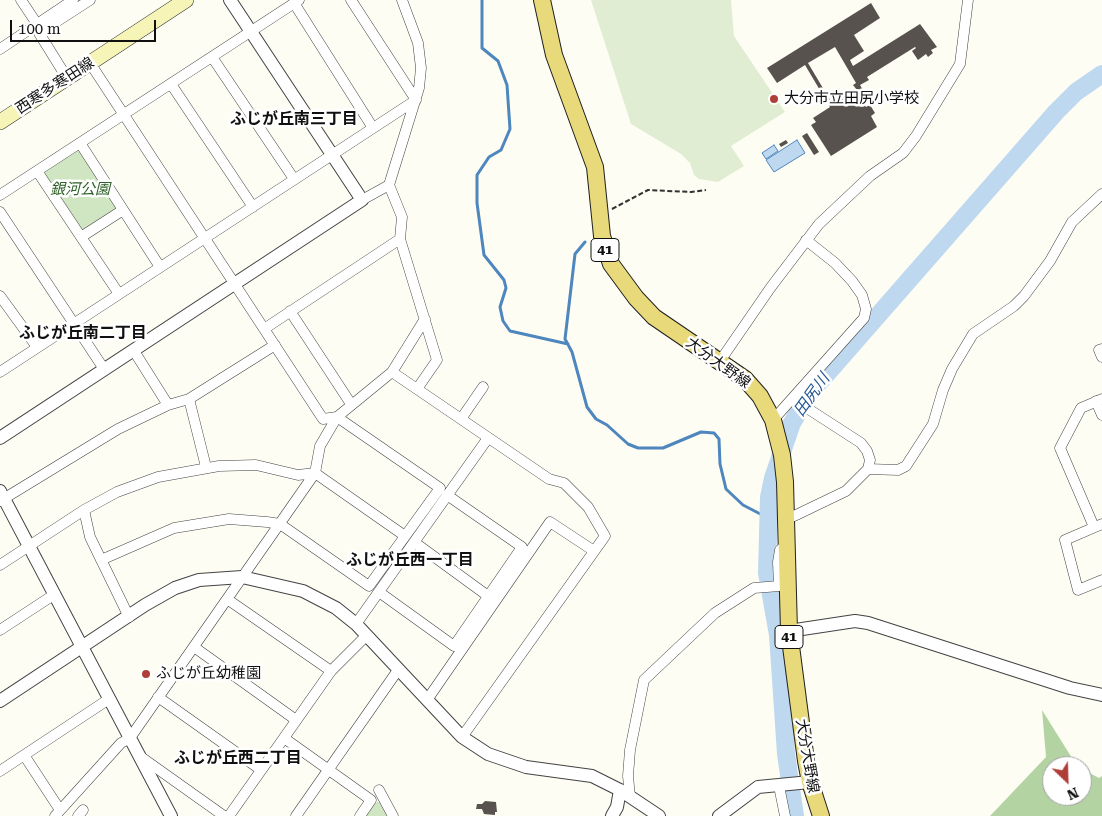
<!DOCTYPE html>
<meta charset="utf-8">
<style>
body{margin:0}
#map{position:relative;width:1102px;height:816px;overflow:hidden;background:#fefdf4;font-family:"Roboto Serif",serif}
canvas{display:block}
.north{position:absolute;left:1042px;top:756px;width:50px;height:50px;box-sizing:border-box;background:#fff;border:1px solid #9f9f9f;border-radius:50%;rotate:156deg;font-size:14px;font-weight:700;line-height:20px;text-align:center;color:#101010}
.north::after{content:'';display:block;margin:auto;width:18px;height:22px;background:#b03e38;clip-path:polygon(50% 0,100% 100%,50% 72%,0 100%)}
.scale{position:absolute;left:10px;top:20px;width:146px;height:22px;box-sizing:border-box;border:2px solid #101010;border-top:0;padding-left:6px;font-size:15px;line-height:18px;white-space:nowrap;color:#101010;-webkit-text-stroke:4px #fff;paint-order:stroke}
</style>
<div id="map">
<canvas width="1102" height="816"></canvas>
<div class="north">N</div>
<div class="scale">100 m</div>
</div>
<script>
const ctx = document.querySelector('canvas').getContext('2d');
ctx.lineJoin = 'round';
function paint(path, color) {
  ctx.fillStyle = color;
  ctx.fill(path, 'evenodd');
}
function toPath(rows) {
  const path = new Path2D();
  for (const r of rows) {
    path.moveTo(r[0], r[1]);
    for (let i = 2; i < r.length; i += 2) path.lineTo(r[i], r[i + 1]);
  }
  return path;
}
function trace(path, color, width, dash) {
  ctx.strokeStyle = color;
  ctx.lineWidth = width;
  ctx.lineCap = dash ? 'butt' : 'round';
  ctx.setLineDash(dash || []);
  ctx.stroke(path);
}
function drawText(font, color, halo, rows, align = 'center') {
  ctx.font = font + ' "Roboto Serif","Noto Sans JP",serif';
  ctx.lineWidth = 5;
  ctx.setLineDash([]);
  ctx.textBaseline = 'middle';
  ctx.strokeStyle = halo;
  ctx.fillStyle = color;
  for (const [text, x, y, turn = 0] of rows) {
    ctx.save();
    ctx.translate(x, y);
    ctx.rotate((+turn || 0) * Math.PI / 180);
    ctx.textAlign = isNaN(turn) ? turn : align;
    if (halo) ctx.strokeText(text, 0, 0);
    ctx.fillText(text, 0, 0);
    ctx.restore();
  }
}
paint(toPath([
 [77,150,81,151,117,208,116,212,81,231,45,176,45,171],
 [381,801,389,816,365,816,374,803]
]), '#d0e5c1');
paint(toPath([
 [1042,710,1077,766,1052,766,1052,796,1082,796,1082,769,1099,778,1102,776,1102,816,990,816,1046,757]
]), '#b3d4a2');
paint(toPath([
 [591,0,731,0,734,36,785,112,731,146,744,166,718,182,699,179,694,175,690,163,681,154,631,124]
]), '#e1edd2');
const water = toPath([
 [797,140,805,153,774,172,766,160,797,140],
 [774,145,778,151,766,159,762,153,774,145]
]);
paint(water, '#bed8ef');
trace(water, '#4e86be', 1);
trace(toPath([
 [482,0,482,48,498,61,507,85,510,129,501,150,489,157,477,175,477,203,484,255,504,280,506,288,500,307,503,321,510,331,568,344],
 [585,242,575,254,565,339,572,352,587,407,596,419,607,425,628,444,638,448,663,448,701,432,714,433,719,439,720,464,726,489,743,505,768,518]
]), '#4e86be', 3);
trace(toPath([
 [795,816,786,754,778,635,767,573,769,497,773,478,792,423,810,393,1056,112,1076,92,1102,74]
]), '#bed8ef', 18);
paint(toPath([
 [871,3,880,18,854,35,864,51,850,60,853,66,920,24,937,47,931,50,933,53,928,57,926,54,918,60,912,51,916,48,915,47,867,77,869,80,860,85,864,92,858,95,866,107,870,105,875,113,871,116,877,127,831,156,811,125,816,122,813,118,830,107,805,65,777,83,767,68],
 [835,47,856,83,853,85,857,90,833,105,808,63],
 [807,133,819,152,814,155,802,136],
 [786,140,788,143,781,147,779,144],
 [485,801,496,802,497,812,495,812,495,815,484,814,482,809,476,809,477,804,482,804]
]), '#57524e');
const minor = toPath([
 [21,0,37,24],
 [294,3,373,128],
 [0,49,73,0],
 [212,57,294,179],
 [90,63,323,419,337,417,440,488,369,586,280,524,267,522,229,519,174,528,101,560],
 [67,78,39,33,90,0],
 [171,84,253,207],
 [80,143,160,267],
 [37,171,119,294],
 [389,185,402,217,400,239,437,360,417,389],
 [0,195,299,0],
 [362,200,389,185,419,88,421,68,418,43,402,0],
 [0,212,104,369],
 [81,237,123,210],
 [0,296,37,347],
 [290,311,351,404],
 [264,329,400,239],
 [1102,349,1099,350,1102,357],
 [134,351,168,405,189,399,275,345],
 [720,361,771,287,819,224,870,176,903,153,916,136,960,64,968,0],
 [0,372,416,100,351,0],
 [392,372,549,479,564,483,588,507,605,536,462,737],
 [189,399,206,467],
 [1096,401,1102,415],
 [461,419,483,387],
 [773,420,864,318,866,309,862,295,852,281,835,263,806,240],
 [868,469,898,470,906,466,933,424,943,390,952,369,973,334,1014,306,1024,296,1050,261,1072,222,1102,194],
 [0,501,118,429,168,405],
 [84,510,90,537,129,617],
 [786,517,794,516,846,491,868,469,870,460,867,451,861,443,793,399],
 [1102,524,1065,540,1078,590,1102,580],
 [1094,527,1060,448,1081,408,1102,399],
 [414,542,488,596],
 [0,565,84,510,117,492,158,477,219,466,256,465,298,475,315,473,405,536],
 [379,592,454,646,522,547,447,495],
 [227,599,331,671],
 [356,624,488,438],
 [0,630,55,594],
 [194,647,296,720],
 [158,697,261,770],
 [427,700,550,522,594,551],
 [284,738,371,800,360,816],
 [24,755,60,810],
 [141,757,224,816],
 [0,771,109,699],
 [779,786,785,816],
 [379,790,393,816],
 [630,797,628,776,630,750,644,680,715,613,754,588,779,586,778,562,780,550,785,546],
 [55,816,121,743,130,738,315,473,320,446,337,417,392,372,425,319],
 [78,816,83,810],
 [229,816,331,671,365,637],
 [296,816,398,670]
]);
const tertiary = toPath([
 [0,438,362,200,230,0],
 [0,491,171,816],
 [789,631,855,621,868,623,1070,688,1102,695],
 [0,701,145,605,175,588,199,580,242,577,303,591,336,608,356,624,462,737,488,754,526,767,592,776,620,790,659,816],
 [612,816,617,807,620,790],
 [719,816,758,787,810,782]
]);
const secondary = toPath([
 [0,122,186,0]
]);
const primary = toPath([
 [542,0,554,55,595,167,602,236,611,264,636,298,654,317,745,379,760,396,773,420,782,455,785,482,789,631,806,761,810,782,821,816]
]);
trace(minor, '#434343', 11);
trace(tertiary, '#434343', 14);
trace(secondary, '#323232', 16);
trace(primary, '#212121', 18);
trace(toPath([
 [612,209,648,190,691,192,706,190]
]), '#323232', 2, [5, 2.5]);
trace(minor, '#fff', 10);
trace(tertiary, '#fff', 12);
trace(secondary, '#f6f5b7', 15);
trace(primary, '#e8d97a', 16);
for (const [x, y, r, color] of [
 [774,99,5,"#b03e38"],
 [146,674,5,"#b03e38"]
]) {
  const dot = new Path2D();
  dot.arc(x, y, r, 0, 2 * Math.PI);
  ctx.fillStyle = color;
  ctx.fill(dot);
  trace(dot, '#fff', 2);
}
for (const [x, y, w] of [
 [605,250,28],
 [789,637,28]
]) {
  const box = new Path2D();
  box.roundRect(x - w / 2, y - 11.5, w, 23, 4);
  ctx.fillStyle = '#fff';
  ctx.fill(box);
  trace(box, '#101010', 1);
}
drawText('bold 14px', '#101010', null, [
 ["41",605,250],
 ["41",789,637]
]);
drawText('15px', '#101010', '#fff', [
 ["西寒多寒田線",55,86,-33],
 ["大分大野線",718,363,36],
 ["大分大野線",807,756,80]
]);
drawText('15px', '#101010', '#fff', [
 ["大分市立田尻小学校",784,99],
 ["ふじが丘幼稚園",156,674]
], 'left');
drawText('italic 15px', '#2d6127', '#fff', [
 ["銀河公園",80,190]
]);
drawText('bold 16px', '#101010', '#fff', [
 ["ふじが丘南三丁目",294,119],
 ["ふじが丘南二丁目",83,333],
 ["ふじが丘西一丁目",410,560],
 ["ふじが丘西二丁目",238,758]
]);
drawText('italic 16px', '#275994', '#fff', [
 ["田尻川",812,395,-54]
]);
</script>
